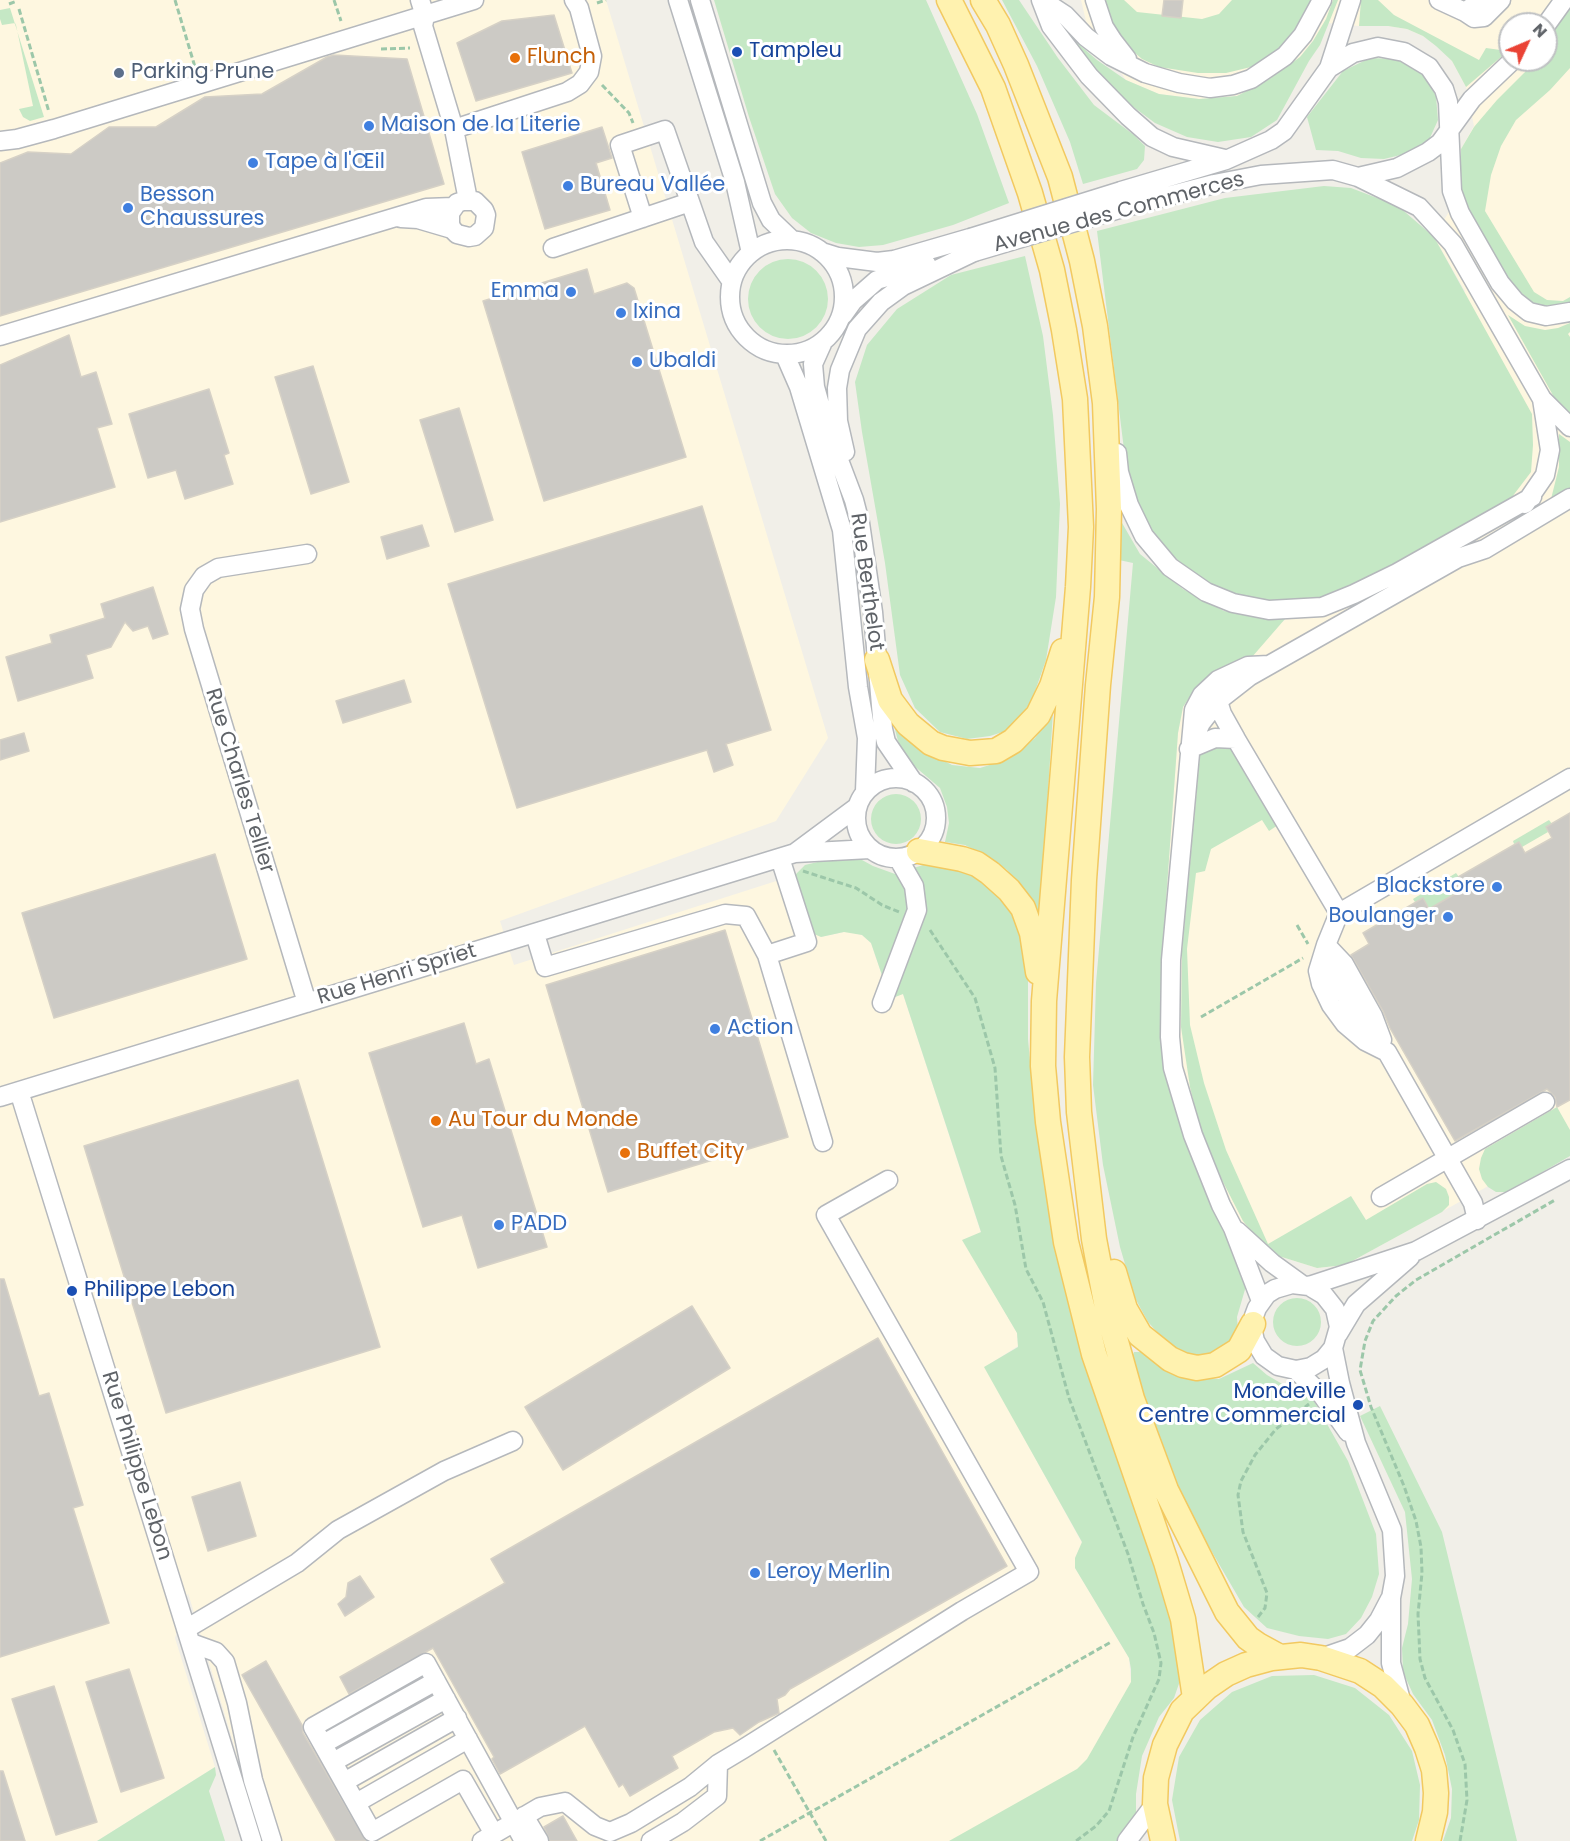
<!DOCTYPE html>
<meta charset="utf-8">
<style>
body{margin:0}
#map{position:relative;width:1570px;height:1841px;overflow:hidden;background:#f1efe8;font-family:Poppins,sans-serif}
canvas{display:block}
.north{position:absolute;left:1498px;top:12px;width:60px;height:60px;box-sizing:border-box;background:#fff;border:2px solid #bfc1c3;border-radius:50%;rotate:46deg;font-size:16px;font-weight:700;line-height:24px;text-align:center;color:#5f6368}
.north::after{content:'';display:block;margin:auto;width:21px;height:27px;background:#ea4335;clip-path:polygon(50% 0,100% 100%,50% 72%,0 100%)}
</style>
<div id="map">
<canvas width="1570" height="1841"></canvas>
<div class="north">N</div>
</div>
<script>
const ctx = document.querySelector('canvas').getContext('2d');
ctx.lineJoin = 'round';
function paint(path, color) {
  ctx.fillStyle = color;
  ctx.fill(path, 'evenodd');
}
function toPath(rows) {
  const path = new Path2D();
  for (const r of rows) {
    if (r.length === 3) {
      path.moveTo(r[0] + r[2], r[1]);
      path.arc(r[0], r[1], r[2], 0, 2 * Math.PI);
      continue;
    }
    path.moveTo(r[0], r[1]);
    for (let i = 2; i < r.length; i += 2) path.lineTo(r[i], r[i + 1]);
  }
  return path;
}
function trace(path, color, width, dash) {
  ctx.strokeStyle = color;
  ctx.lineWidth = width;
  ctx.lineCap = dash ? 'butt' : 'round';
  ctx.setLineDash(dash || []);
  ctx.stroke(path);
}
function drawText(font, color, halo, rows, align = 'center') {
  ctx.font = font + ' Poppins,sans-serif';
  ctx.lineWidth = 6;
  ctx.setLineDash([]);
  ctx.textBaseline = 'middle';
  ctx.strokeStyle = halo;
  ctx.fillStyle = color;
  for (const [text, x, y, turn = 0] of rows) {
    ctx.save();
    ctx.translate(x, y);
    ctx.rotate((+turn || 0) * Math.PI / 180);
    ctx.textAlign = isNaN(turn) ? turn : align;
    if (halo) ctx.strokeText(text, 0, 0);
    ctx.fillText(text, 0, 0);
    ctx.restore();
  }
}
paint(toPath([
 [0,0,606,0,828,738,776,821,500,921,514,965,795,875,802,906,821,937,844,932,852,932,862,935,871,943,890,999,903,994,981,1233,963,1240,1017,1333,1018,1346,985,1367,1082,1543,1075,1558,1075,1568,1129,1658,1131,1682,1095,1841,263,1841,188,1593,175,1638,215,1767,97,1841,0,1841],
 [1081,0,1570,0,1570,1141,1345,1265,1317,1268,1269,1253,1238,1264,1212,1202,1164,1071,1163,943,1178,733,1183,707,1193,692,1285,620,1277,604,1465,291,1434,237,1460,193,1461,149,1474,126,1466,87,1452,61,1438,46,1423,36,1407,29,1388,26,1359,26,1327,23,1300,57,1268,80,1237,96,1199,99,1159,94,1126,80,1086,21],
 [1510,24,1546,24,1546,60,1510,60]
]), '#fef7e0');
paint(toPath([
 [714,0,926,0,977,114,1009,203,953,225,883,245,859,247,836,243,811,233,792,218,775,194,749,117],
 [1002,0,1019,0,1058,58,1094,105,1134,135,1145,146,1144,160,1137,169,1083,184,1070,142,1037,66],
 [1101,0,1124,0,1137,12,1202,19,1219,14,1232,0,1313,0,1289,40,1271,57,1251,67,1226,73,1198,73,1159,67,1142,59,1127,46,1113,29],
 [1333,0,1338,0,1320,45,1309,61,1277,120,1251,137,1218,142,1187,137,1155,123,1120,97,1095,70,1075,41,1097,60,1126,80,1159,94,1199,99,1237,96,1268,80,1300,57,1313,41,1326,19],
 [1361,0,1378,0,1394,15,1479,60,1486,48,1508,51,1466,87,1452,61,1436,46,1423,36,1407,29,1388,26,1359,26],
 [1570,1,1570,68,1550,90,1516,120,1501,146,1491,175,1485,211,1534,292,1547,300,1563,301,1570,297,1570,302,1563,305,1546,306,1533,303,1500,274,1465,210,1460,193,1461,149,1474,127,1497,100,1537,60,1546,60,1546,33],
 [10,8,44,117,30,121,23,117,19,109,33,106,16,25,15,23,2,25,0,19,0,10],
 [1370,58,1398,59,1424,73,1436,96,1438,120,1429,140,1413,152,1384,159,1361,158,1338,151,1316,150,1307,117,1343,71],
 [1324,186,1351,188,1398,206,1434,237,1532,414,1533,445,1531,472,1512,497,1483,518,1329,597,1277,604,1243,597,1203,585,1151,534,1128,482,1097,231,1225,198],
 [1025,256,1043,336,1053,415,1060,504,1056,597,1046,660,1032,700,1012,729,990,736,967,739,940,732,915,708,900,675,885,563,862,432,855,382,867,345,897,309,951,275],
 [788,299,40],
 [1508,315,1525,326,1545,330,1558,328,1570,323,1570,332,1568,334,1570,337,1570,416,1559,406],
 [1559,434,1570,442,1570,489,1551,499,1559,467],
 [1118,516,1140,554,1183,589,1224,611,1285,619,1252,657,1206,681,1193,692,1183,707,1178,733,1163,943,1164,1071,1212,1202,1238,1264,1246,1286,1237,1317,1238,1331,1234,1343,1205,1357,1184,1353,1168,1344,1148,1322,1135,1298,1120,1247,1103,1165,1093,1085,1096,983,1133,563,1119,560],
 [1053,712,1040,920,1028,897,1007,870,984,855,965,845,945,842,949,823,947,807,940,788,906,759,898,741,892,718,923,750,952,765,980,768,1009,759,1035,738],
 [1217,743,1233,749,1278,825,1269,831,1262,820,1211,849,1205,871,1196,873,1187,949,1190,1025,1204,1083,1226,1150,1268,1244,1351,1196,1366,1220,1427,1184,1436,1182,1446,1189,1449,1197,1449,1205,1442,1212,1345,1265,1317,1268,1269,1253,1243,1221,1221,1178,1199,1124,1190,1087,1181,1027,1182,951,1200,754,1207,746],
 [896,819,25],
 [1549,820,1552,824,1546,827,1548,832,1522,847,1519,842,1514,844,1513,841],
 [851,854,873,866,895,874,923,865,940,864,972,873,989,885,1016,917,1023,933,1028,975,1028,1039,1036,1127,1058,1257,1154,1557,1179,1653,1182,1675,1174,1698,1159,1717,1142,1756,1136,1794,1136,1816,1125,1835,1117,1841,949,1841,1077,1769,1087,1759,1131,1682,1131,1669,1129,1658,1075,1568,1075,1558,1082,1542,984,1367,1018,1347,1017,1333,962,1240,981,1232,903,994,890,999,871,943,862,935,844,932,821,937,814,934,808,928,795,875,805,865],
 [1456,873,1459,877,1453,880,1460,891,1429,909,1423,898,1415,902,1413,899],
 [1557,1107,1570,1130,1570,1156,1508,1192,1496,1192,1488,1187,1482,1179,1479,1169,1481,1158,1485,1149],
 [1297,1322,24],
 [1134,1352,1141,1352,1182,1377,1219,1379,1253,1363,1267,1375,1284,1385,1306,1387,1348,1461,1376,1534,1379,1574,1372,1597,1361,1618,1346,1634,1328,1639,1299,1636,1267,1628,1244,1607,1187,1509,1131,1360],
 [1380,1406,1442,1532,1517,1841,1443,1841,1451,1818,1452,1789,1445,1755,1432,1720,1413,1694,1403,1672,1402,1648,1408,1624,1412,1579,1405,1512,1360,1416],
 [1314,1675,1355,1688,1389,1715,1412,1751,1420,1785,1419,1820,1412,1841,1180,1841,1172,1800,1179,1757,1200,1720,1232,1692,1272,1676],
 [215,1767,216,1775,209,1791,225,1841,97,1841]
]), '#c5e8c5');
const building = toPath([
 [1164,0,1183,0,1181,18,1162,16,1164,0],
 [554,15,572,73,476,101,457,43,502,21,554,15],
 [334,55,407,59,444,184,0,316,0,163,28,152,71,154,109,127,156,127,205,97,262,94,327,57,334,55],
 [602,127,612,158,596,163,610,210,545,229,522,152,602,127],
 [587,269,594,294,627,283,634,288,686,457,544,501,483,301,587,269],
 [69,335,81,377,96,372,112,424,97,428,115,487,0,522,0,365,69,335],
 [313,366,349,482,311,494,275,377,313,366],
 [209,389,229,453,224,455,233,484,185,499,176,470,148,478,129,414,209,389],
 [459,408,493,520,455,532,420,420,459,408],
 [702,506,771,730,726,744,733,765,714,772,707,750,517,808,448,584,702,506],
 [422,525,429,546,387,559,381,537,422,525],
 [153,587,168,634,153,639,148,626,133,631,125,622,111,647,86,655,93,678,18,701,6,657,52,643,50,635,105,618,101,604,153,587],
 [404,680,411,702,343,723,336,701,404,680],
 [24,733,29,751,0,760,0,740,24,733],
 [1570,813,1570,1100,1557,1107,1555,1097,1547,1089,1455,1141,1390,1028,1383,1011,1351,955,1369,944,1363,933,1423,898,1429,909,1460,891,1453,880,1519,842,1525,853,1552,838,1546,827,1570,813],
 [215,854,247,959,54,1018,22,913,215,854],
 [725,930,788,1137,608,1192,546,985,725,930],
 [464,1023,476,1064,489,1059,547,1247,478,1268,462,1215,423,1227,369,1053,464,1023],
 [298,1080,380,1347,166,1413,84,1146,298,1080],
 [0,1279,4,1279,39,1396,49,1393,83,1505,73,1508,109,1623,0,1657,0,1279],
 [692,1306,730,1368,563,1470,525,1407,692,1306],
 [878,1338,1007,1566,790,1689,785,1695,777,1699,779,1713,759,1722,740,1735,733,1728,714,1732,672,1756,678,1768,630,1796,623,1784,619,1787,585,1726,500,1774,492,1759,494,1757,433,1648,349,1694,340,1677,505,1583,491,1559,878,1338],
 [240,1482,256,1536,208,1551,192,1497,240,1482],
 [360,1576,374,1597,345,1616,338,1604,346,1597,348,1583,360,1576],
 [266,1661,302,1725,303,1733,366,1841,336,1841,242,1675,266,1661],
 [129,1669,164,1778,121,1792,86,1682,129,1669],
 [54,1686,97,1822,56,1835,12,1699,54,1686],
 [0,1771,3,1771,25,1841,0,1841,0,1771],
 [563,1816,577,1841,550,1841,544,1827,563,1816]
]);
paint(building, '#cccac5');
trace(building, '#d6d1c6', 1.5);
const minor = toPath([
 [420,0,425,16,423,26,454,129,468,200],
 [678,0,735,182,751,253],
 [700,0,762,203,771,220,792,240],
 [1041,0,1051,26,1089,76,1128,116,1152,137,1173,147,1225,159],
 [1042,0,1065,15,1086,37,1111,56,1145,73,1179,83,1210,88,1233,85,1251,79,1285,56,1303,35,1322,0],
 [1095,0,1104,27,1113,41,1127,59],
 [1439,0,1465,12,1481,0],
 [1465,12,1474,18,1484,17,1501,0],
 [1546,25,1564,0],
 [1329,68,1353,53,1378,47,1404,52,1429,67,1444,89,1448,102,1452,191,1460,213,1500,283,1515,301,1529,312,1546,316,1570,312],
 [454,129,567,92,580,84,589,72,592,56,579,8,574,0],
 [0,141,17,139,54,129,474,0],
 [1358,177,1419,207,1453,244,1542,399,1570,427],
 [1121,191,1226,160,1271,140,1284,131,1329,68,1351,0],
 [1126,207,1214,184,1261,175,1333,170,1358,177,1397,168,1428,152,1440,143,1472,99,1513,60],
 [401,218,418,219,452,229,457,234,469,237,475,236,484,228,486,215,484,210,475,201,463,201,457,203,450,213,450,224,452,229],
 [643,218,620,145,665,130,704,242,732,282],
 [787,297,57],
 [553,248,690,202],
 [822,252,838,257,877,262,894,260,970,238],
 [843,315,853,301,877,280,927,265],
 [0,336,426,208,453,207],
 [822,344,813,364,815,387,826,426,854,500,860,523,873,612,883,729,886,742,914,783],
 [785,355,799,387,842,530,858,687,867,738,865,791],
 [845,452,838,421,837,388,840,370,857,329,881,302,903,286,974,252],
 [1117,453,1119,472,1129,505,1144,536,1170,567,1206,592,1233,603,1269,610,1322,607,1354,594,1397,573,1532,497],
 [1525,504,1545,475,1550,450,1542,399],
 [1218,701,1222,714,1236,739,1339,913],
 [1194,738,1201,723,1218,701,1250,676,1458,558,1485,549,1570,498],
 [1189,749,1215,738,1236,739],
 [896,818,40],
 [795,853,857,807],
 [535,934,545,967,725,914,746,916,767,955,823,1142],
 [1327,946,1344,964,1373,1016,1382,1040],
 [1326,947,1332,970,1362,1023,1377,1040],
 [767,955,807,942,780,858],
 [307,1003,194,629,190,609,194,590,204,576,218,568,307,554],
 [882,1003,917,910,914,886,898,858],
 [19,1091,252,1841],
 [0,1097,795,853,870,849],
 [1381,1197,1545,1102],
 [1477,1220,1473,1203,1387,1052,1365,1041,1345,1024,1331,1005,1321,984,1318,971,1326,945,1339,913,1570,778],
 [1237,1231,1272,1263,1301,1284],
 [1309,1286,1324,1295,1335,1309,1339,1327,1333,1348,1324,1359,1311,1367,1296,1370,1278,1366,1264,1356,1255,1341,1253,1332,1254,1316,1257,1308,1267,1294,1275,1289,1292,1284,1309,1286,1416,1251,1570,1169],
 [1261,1301,1233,1228,1221,1205,1193,1135,1173,1068,1170,1037,1171,960,1194,710,1202,695,1218,680,1248,666,1269,665],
 [1338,1334,1356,1304,1410,1257],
 [1333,1348,1340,1383,1356,1443,1392,1530,1395,1576,1391,1598,1391,1663,1402,1704],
 [1296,1370,1322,1395,1348,1432],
 [186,1629,297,1563,338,1530,444,1471,513,1441],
 [191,1643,216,1652,225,1662,237,1703,253,1780,272,1841],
 [1321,1658,1350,1648,1367,1635,1379,1620,1390,1599],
 [323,1744,436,1681],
 [333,1762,446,1699],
 [344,1782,457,1718],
 [356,1803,468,1739],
 [524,1816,539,1841],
 [494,1834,463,1780,372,1832,313,1727,426,1663,524,1841],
 [482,1841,540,1807,565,1802,595,1826,610,1832,631,1823,690,1787,718,1764,743,1749,962,1611,1029,1572,826,1215,888,1180],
 [651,1841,683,1822,717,1796,718,1764],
 [1127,1841,1155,1804]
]);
const major = toPath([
 [949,0,993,88,1030,193,1052,270,1064,330,1075,399,1081,527,1078,587,1044,1001,1043,1066,1048,1122,1066,1242,1094,1354,1166,1562,1183,1619,1195,1698],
 [983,0,998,25,1016,65,1060,177,1082,261,1095,326,1105,403,1109,509,1107,597,1098,685,1084,880,1077,1057,1079,1112,1094,1239,1108,1313,1132,1399,1166,1490,1227,1612,1248,1638,1258,1645,1280,1657],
 [877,660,890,700,908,724,931,743,943,748,970,753,996,751,1013,741,1038,715,1052,686,1063,651],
 [919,851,962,859,977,864,990,873,1009,890,1023,908,1032,933,1038,972],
 [1114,1272,1125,1309,1140,1335,1170,1359,1183,1365,1197,1368,1215,1365,1239,1350,1253,1324],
 [1163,1841,1155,1804,1156,1778,1165,1745,1182,1711,1207,1687,1226,1674,1246,1665,1272,1658,1301,1655,1321,1658,1360,1671,1383,1686,1402,1705,1417,1725,1427,1748,1434,1770,1436,1793,1435,1812,1428,1841]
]);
trace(minor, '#b5b8bc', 21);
trace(major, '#f2c960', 27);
trace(toPath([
 [175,0,195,67],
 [334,0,341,21],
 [597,3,606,0],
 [9,4,17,1],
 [19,9,49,112],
 [381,49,410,48],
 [602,85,629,113,633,123],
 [803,871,856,888,882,905,899,912],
 [1297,925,1308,944],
 [930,930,975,998,995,1068,1001,1156,1015,1205,1026,1269,1043,1302,1069,1398,1128,1554,1143,1604,1154,1633,1161,1663,1159,1679,1133,1737,1109,1811,1096,1826,1076,1841],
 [1201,1017,1303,958],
 [1258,1617,1265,1608,1267,1593,1243,1532,1238,1495,1241,1481,1255,1455,1276,1429,1309,1404],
 [774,1750,826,1841],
 [760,1841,1111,1642],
 [1460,1841,1467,1800,1465,1764,1453,1730,1425,1678,1420,1659,1418,1614,1422,1573,1421,1547,1416,1521,1404,1486,1371,1407,1360,1370,1365,1341,1373,1321,1396,1296,1416,1280,1555,1200]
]), '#9cc7a9', 3, [6, 3]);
trace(minor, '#fff', 18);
trace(major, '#fff2af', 24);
const minorBridge = toPath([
 [970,238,1121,191],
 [974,252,1126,207]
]);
trace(minorBridge, '#b5b8bc', 21, []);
trace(minorBridge, '#fff', 18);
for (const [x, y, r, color] of [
 [737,52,6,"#1a4fb4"],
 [515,58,6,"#e8710a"],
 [119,73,6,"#5c6f8a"],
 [369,126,6,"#3f7fe0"],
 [253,163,6,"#3f7fe0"],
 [568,186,6,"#3f7fe0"],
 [128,208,6,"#3f7fe0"],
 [571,292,6,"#3f7fe0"],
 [621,313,6,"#3f7fe0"],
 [637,362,6,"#3f7fe0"],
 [1497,887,6,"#3f7fe0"],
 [1448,917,6,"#3f7fe0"],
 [715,1029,6,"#3f7fe0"],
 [436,1121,6,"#e8710a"],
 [625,1153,6,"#e8710a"],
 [499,1225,6,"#3f7fe0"],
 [72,1291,6,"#1a4fb4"],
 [1358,1405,6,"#1a4fb4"],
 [755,1573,6,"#3f7fe0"]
]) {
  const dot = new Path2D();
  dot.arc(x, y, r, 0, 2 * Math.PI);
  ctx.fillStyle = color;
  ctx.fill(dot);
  trace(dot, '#fff', 2);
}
drawText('21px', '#164399', '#fff', [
 ["Tampleu",749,52],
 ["Philippe Lebon",84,1291],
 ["Mondeville",1346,1393,"right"],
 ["Centre Commercial",1346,1417,"right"]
], 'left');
drawText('21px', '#c56008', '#fff', [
 ["Flunch",527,58],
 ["Au Tour du Monde",448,1121],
 ["Buffet City",637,1153]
], 'left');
drawText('21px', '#4e5e75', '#fff', [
 ["Parking Prune",131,73]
], 'left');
drawText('21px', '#366cbe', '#fff', [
 ["Maison de la Literie",381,126],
 ["Tape à l'Œil",265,163],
 ["Bureau Vallée",580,186],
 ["Besson",140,196],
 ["Chaussures",140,220],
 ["Emma",559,292,"right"],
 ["Ixina",633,313],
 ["Ubaldi",649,362],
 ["Blackstore",1485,887,"right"],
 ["Boulanger",1436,917,"right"],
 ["Action",727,1029],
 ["PADD",511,1225],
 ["Leroy Merlin",767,1573]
], 'left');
drawText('21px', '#5f6368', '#fff', [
 ["Avenue des Commerces",1119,213,-15],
 ["Rue Berthelot",866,582,82],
 ["Rue Charles Tellier",239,781,73],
 ["Rue Henri Spriet",397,975,-17],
 ["Rue Philippe Lebon",136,1466,73]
]);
</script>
